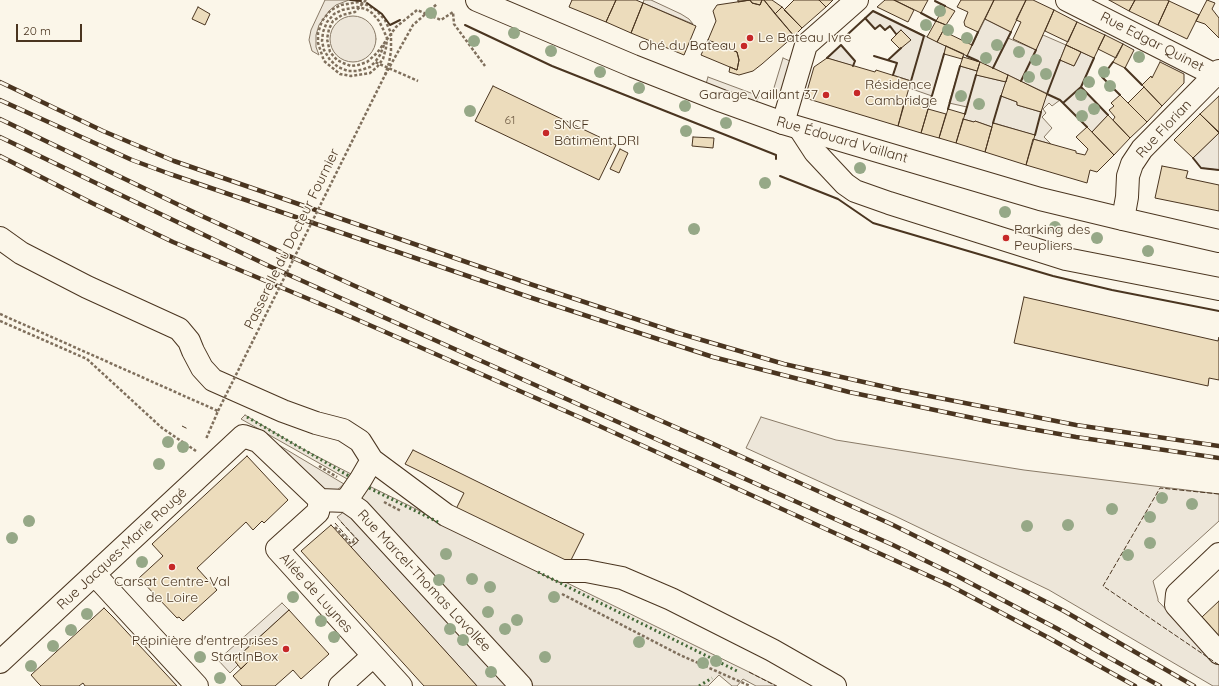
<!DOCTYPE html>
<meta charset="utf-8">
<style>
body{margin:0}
#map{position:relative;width:1219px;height:686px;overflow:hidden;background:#fbf6e9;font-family:Quicksand,sans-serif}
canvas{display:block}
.scale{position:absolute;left:16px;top:24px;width:66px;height:18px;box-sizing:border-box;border:2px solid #4a3520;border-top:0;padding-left:5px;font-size:12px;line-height:14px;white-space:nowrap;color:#4a3520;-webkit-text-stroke:3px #fbf6e9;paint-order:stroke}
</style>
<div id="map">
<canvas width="1219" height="686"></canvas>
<div class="scale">20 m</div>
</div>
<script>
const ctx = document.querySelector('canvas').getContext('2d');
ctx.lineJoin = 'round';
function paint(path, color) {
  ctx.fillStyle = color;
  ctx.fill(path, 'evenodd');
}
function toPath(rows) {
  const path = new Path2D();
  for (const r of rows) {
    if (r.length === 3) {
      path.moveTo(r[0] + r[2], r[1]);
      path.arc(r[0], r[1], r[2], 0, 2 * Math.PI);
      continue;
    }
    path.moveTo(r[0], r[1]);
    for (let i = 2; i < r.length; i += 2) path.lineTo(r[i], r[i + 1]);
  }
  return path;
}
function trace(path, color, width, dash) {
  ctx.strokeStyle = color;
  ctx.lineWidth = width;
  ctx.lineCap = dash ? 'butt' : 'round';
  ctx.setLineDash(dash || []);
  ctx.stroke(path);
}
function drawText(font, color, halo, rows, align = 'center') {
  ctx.font = font + ' Quicksand,sans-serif';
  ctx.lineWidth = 3;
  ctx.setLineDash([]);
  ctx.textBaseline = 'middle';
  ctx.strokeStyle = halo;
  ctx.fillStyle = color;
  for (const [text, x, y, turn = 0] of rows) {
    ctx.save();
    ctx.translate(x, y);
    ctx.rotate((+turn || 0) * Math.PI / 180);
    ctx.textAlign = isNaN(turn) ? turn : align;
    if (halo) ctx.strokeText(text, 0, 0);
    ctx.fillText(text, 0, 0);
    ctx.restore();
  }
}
const green = toPath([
 [325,0,349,0,336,5,329,11,319,25,316,35,316,47,319,55,312,51,309,40,311,30,325,0],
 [644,0,651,0,681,14,689,19,693,24,643,3,644,0],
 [873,11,946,46,932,96,909,88,911,81,893,75,897,63,888,60,910,40,901,30,896,34,890,27,885,30,880,25,875,29,865,18,873,11],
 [353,39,23],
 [985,19,1011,32,1008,38,1036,50,1043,35,1066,45,1060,60,1074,66,1081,52,1094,58,1081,87,1108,115,1092,132,1060,100,1052,106,1049,103,1043,109,1046,113,1042,117,1052,128,1044,137,1051,144,1033,139,1034,135,994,123,992,127,975,121,974,122,963,119,967,107,949,103,960,66,977,71,977,75,1006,82,1001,96,1017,102,1017,105,1041,112,1046,93,967,56,985,19],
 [841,45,855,61,853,66,827,58,841,45],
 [783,58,790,61,781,93,773,91,783,58],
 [708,77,759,96,756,102,706,84,708,77],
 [1219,133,1219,170,1201,168,1193,158,1219,133],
 [245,415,299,447,353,475,349,480,241,419,245,415],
 [761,417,836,440,1024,470,1219,494,1219,521,1153,581,1158,599,1158,601,1219,665,1219,686,1213,686,1049,590,895,516,746,448,761,417],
 [277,444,344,484,336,491,331,491,325,489,277,444],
 [367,485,749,672,777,686,756,686,743,679,737,686,732,686,719,675,708,686,528,686,359,502,367,485],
 [345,511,350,511,512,686,477,686,351,547,358,541,337,517,345,511],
 [282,603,289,610,234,660,238,665,230,673,218,660,282,603]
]);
paint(green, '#ede6d9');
trace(green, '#887966', 1);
const building = toPath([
 [572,0,616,0,606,22,569,7,572,0],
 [616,0,636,0,643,3,631,33,606,22,616,0],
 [738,0,762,0,760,5,752,3,750,0,738,2,738,0],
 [750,0,752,3,760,5,762,0,764,0,794,36,762,64,753,71,739,75,729,72,730,67,737,70,739,60,737,52,708,40,716,21,713,11,717,5,750,0],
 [764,0,772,0,782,7,775,14,764,0],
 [794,0,819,0,826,7,802,28,784,10,794,0],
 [819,0,833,0,826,7,819,0],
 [885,0,894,0,914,10,908,22,877,7,885,0],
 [894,0,928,0,921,13,894,0],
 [961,0,994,0,978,32,965,26,964,22,968,12,957,7,961,0],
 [994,0,1026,0,1011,32,985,19,994,0],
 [1026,0,1033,0,1054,10,1036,50,1013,39,1021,22,1016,20,1026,0],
 [1109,0,1135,0,1129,11,1109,0],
 [1135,0,1167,0,1169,1,1158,25,1129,11,1135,0],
 [1207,0,1215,3,1212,9,1219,18,1219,38,1205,24,1196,21,1207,0],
 [1169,1,1199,15,1187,39,1158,25,1169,1],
 [643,3,696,26,684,55,631,33,643,3],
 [945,6,955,11,946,25,936,21,945,6],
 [198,7,210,14,205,25,192,19,198,7],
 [782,7,802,28,794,36,775,14,782,7],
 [1054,10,1077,22,1068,42,1045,31,1054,10],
 [936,21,946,25,937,42,927,37,936,21],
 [1077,22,1105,35,1094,58,1066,45,1077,22],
 [901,30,911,40,900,49,891,40,901,30],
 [943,31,972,45,967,56,937,42,943,31],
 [1105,35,1123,44,1116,58,1098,49,1105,35],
 [708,40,737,52,739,60,737,70,701,55,708,40],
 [1123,44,1134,50,1125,68,1113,62,1123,44],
 [1066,45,1081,52,1074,66,1060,60,1066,45],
 [946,46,964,54,962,59,944,54,946,46],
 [963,57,980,62,977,71,960,66,963,57],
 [827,58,875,72,876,70,911,81,898,126,805,98,814,67,827,58],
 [980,62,1008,75,1006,82,976,75,980,62],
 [1160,62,1184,74,1184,83,1162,106,1142,85,1151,76,1152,78,1160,62],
 [1008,75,1047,94,1041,112,1017,105,1017,102,1001,96,1008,75],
 [493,86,616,145,599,180,475,121,493,86],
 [1144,87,1162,106,1147,122,1128,103,1144,87],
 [1120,95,1147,122,1130,138,1113,120,1115,117,1109,110,1114,106,1111,103,1120,95],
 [1219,96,1219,132,1200,114,1219,96],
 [905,99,929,106,921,133,898,126,905,99],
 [928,109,946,114,939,138,921,133,928,109],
 [948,109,965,114,956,143,939,138,948,109],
 [1200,114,1219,133,1193,158,1174,140,1200,114],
 [1108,115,1130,138,1114,155,1092,132,1108,115],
 [963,119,974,122,975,121,992,127,985,152,956,143,963,119],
 [993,123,1035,135,1026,165,985,152,993,123],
 [1087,127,1114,155,1097,172,1090,170,1087,183,1026,165,1033,139,1076,151,1076,153,1085,155,1088,149,1076,137,1087,127],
 [693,137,714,138,713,148,692,146,693,137],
 [620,149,628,153,619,173,610,169,620,149],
 [1162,166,1188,171,1186,178,1219,185,1219,211,1155,198,1162,166],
 [1024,297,1218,341,1219,337,1219,380,1209,378,1208,386,1014,343,1024,297],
 [413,450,584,534,569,564,456,509,464,493,405,464,413,450],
 [247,456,288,500,264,523,262,521,253,530,246,522,197,568,217,590,183,621,179,617,177,618,139,578,163,556,152,544,247,456],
 [331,525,333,527,477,686,424,686,374,631,301,551,331,525],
 [1219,601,1219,636,1202,617,1219,601],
 [104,608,113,617,177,686,85,686,83,683,79,686,41,686,38,683,31,675,104,608],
 [289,610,329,654,301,679,293,670,275,686,242,686,233,676,248,662,241,654,289,610],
 [241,654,248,662,241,669,234,660,241,654]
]);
paint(building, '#ecdcbc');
trace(building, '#4a3520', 1);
const minor = toPath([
 [1067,0,1215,75],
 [783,123,806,45,857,0],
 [800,129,815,152,845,184,855,191,889,203,1066,259,1219,289],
 [1123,219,1127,197,1128,176,1132,164,1142,149,1219,71],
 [0,238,21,253,87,287,179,329,189,341,193,351,202,368,213,380,283,411,316,423,343,430,360,441,372,460],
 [320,500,318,512,277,549,401,686],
 [346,501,361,479,372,460,446,515,562,571,586,571,622,578,671,599,772,650,835,686],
 [1219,554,1177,594,1176,605,1219,653],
 [95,575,197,686],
 [0,662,243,436,258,441,320,500,346,501,359,510,521,686],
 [340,686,373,656]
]);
const major = toPath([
 [477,0,633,66,722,101,783,123,1040,199,1123,219,1219,241]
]);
trace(minor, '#4a3520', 24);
trace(major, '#4a3520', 24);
trace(toPath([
 [366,0,355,12,342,15,333,21,329,29,327,39,330,52,337,60,343,63,351,66,358,65,367,62,377,53,396,27,417,10,441,20,453,12,454,24,485,66],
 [384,45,380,55,375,62,418,81],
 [385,75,413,25,437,4],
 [0,314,218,411,206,439],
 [0,321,87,359,162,428,196,451],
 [319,466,337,477],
 [384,502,401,511],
 [335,527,351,544,355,540,353,539],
 [562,594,680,655,750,686]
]), '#7f6f5c', 2.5, [3, 2]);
trace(minor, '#fbf6e9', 22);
trace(major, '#fbf6e9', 22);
const rail = toPath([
 [0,82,103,131,174,161,530,284,678,333,784,364,899,390,1076,425,1219,446],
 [0,100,132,160,170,174,532,298,713,357,849,392,992,422,1076,437,1219,458],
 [0,119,204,217,355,286,707,441,891,524,970,563,1064,611,1194,686],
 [0,137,269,266,893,545,955,575,1056,628,1160,686],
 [0,156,92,203,173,242,342,313,595,424,949,585,1049,638,1135,686]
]);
trace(rail, '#4a3520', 4.5);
trace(rail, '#fbf6e9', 3, [9]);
trace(toPath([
 [218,411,385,75,389,63,391,51,391,33,385,20,376,10,367,5,359,2,341,5,331,10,322,21,318,33,318,43,324,61,340,74,351,76,370,73,377,67,383,59,386,48,387,38,383,29,379,21,372,13,366,9,357,7,342,10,334,14,327,22,323,32,322,41,324,50,330,60,338,67,348,71,357,71,364,69,370,67,375,62]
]), '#7f6f5c', 2.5, [3, 2]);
trace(toPath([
 [247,417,349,476],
 [369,488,440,523],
 [538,572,739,672],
 [699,686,712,678]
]), '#436837', 3, [2, 3]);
trace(toPath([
 [182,426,188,429],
 [1219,494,1160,488,1103,586,1219,665],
 [341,522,359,541,351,547],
 [335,523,350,540],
 [749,672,776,686]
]), '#4a3520', 1, [5, 2]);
trace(toPath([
 [350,0,361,1],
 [935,1,945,6],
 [367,3,382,14,390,25,400,20],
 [921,13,936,21],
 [865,18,875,29,880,25,885,30,890,26,896,34],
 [465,25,552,66,776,155,776,159],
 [850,37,848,34,873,11,924,36,911,81],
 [972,45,978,32],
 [874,56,897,63,893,75],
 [967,56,978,61],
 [827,58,841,45,855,61,853,66],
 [888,60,901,48],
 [1060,60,1047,94,1060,100,1063,103,1081,87,1094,58],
 [1113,62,1102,77,1120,95],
 [993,68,1011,32],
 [1125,68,1142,85],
 [1021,81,1036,50],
 [1081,87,1108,115],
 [1063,103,1087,127],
 [929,106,944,54],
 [948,109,960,66],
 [965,114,976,75],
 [993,123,1001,96],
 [1035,135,1041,112],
 [1193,158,1201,168,1219,170],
 [780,176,838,199,873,223,1053,276,1112,290,1219,311]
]), '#4a3520', 2);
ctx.fillStyle = '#96a887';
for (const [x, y] of [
 [940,11],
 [431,13],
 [926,25],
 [948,30],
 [514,33],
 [967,38],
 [474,41],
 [997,45],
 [551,51],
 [1019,52],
 [1139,57],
 [986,58],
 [1036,60],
 [600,72],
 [1104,72],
 [1046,74],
 [1029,77],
 [1089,82],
 [1110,86],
 [639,88],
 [1081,95],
 [961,96],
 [979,104],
 [685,106],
 [1094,109],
 [470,111],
 [1082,116],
 [726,123],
 [686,131],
 [860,168],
 [765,183],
 [1005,212],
 [1055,227],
 [694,229],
 [1097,238],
 [1148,251],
 [168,442],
 [183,447],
 [159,464],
 [1162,498],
 [1192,504],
 [1112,509],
 [1150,517],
 [29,521],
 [1068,525],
 [1027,526],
 [12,538],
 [1150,543],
 [446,554],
 [1128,555],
 [142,562],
 [472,579],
 [439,580],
 [490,587],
 [293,597],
 [554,597],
 [488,612],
 [87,614],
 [517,620],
 [321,621],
 [450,629],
 [505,629],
 [71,630],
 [334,637],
 [463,640],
 [639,642],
 [53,646],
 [200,657],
 [545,657],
 [716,661],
 [703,663],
 [31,666],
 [491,672],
 [220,678]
]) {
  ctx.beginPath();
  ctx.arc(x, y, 6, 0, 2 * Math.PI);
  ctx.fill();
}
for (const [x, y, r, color] of [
 [750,38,4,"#c62828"],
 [744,46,4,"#c62828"],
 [857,93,4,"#c62828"],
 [826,95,4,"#c62828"],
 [546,133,4,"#c62828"],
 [1006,238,4,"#c62828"],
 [172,567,4,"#c62828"],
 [286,649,4,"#c62828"]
]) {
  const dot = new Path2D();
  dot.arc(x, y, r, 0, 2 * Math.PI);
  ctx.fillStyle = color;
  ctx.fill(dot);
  trace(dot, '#fbf6e9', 1.5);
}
drawText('12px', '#725f47', null, [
 ["61",510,120]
]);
drawText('14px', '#4a3520', '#fbf6e9', [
 ["Le Bateau Ivre",758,38],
 ["Ohé du Bateau",736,46,"right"],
 ["Résidence",865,85],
 ["Cambridge",865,101],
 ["Garage Vaillant 37",818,95,"right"],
 ["SNCF",554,125],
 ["Bâtiment DRI",554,141],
 ["Parking des",1014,230],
 ["Peupliers",1014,246],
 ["Carsat Centre-Val",172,582,"center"],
 ["de Loire",172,598,"center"],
 ["Pépinière d'entreprises",278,641,"right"],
 ["StartInBox",278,657,"right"]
], 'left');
drawText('14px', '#4a3520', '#fbf6e9', [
 ["Rue Edgar Quinet",1152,42,27],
 ["Rue Florian",1164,129,-47],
 ["Rue Édouard Vaillant",842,140,16],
 ["Passerelle du Docteur Fournier",292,239,-64],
 ["Rue Jacques-Marie Rougé",122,549,-43],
 ["Rue Marcel-Thomas Lavollée",424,581,47],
 ["Allée de Luynes",316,593,48]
]);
</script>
